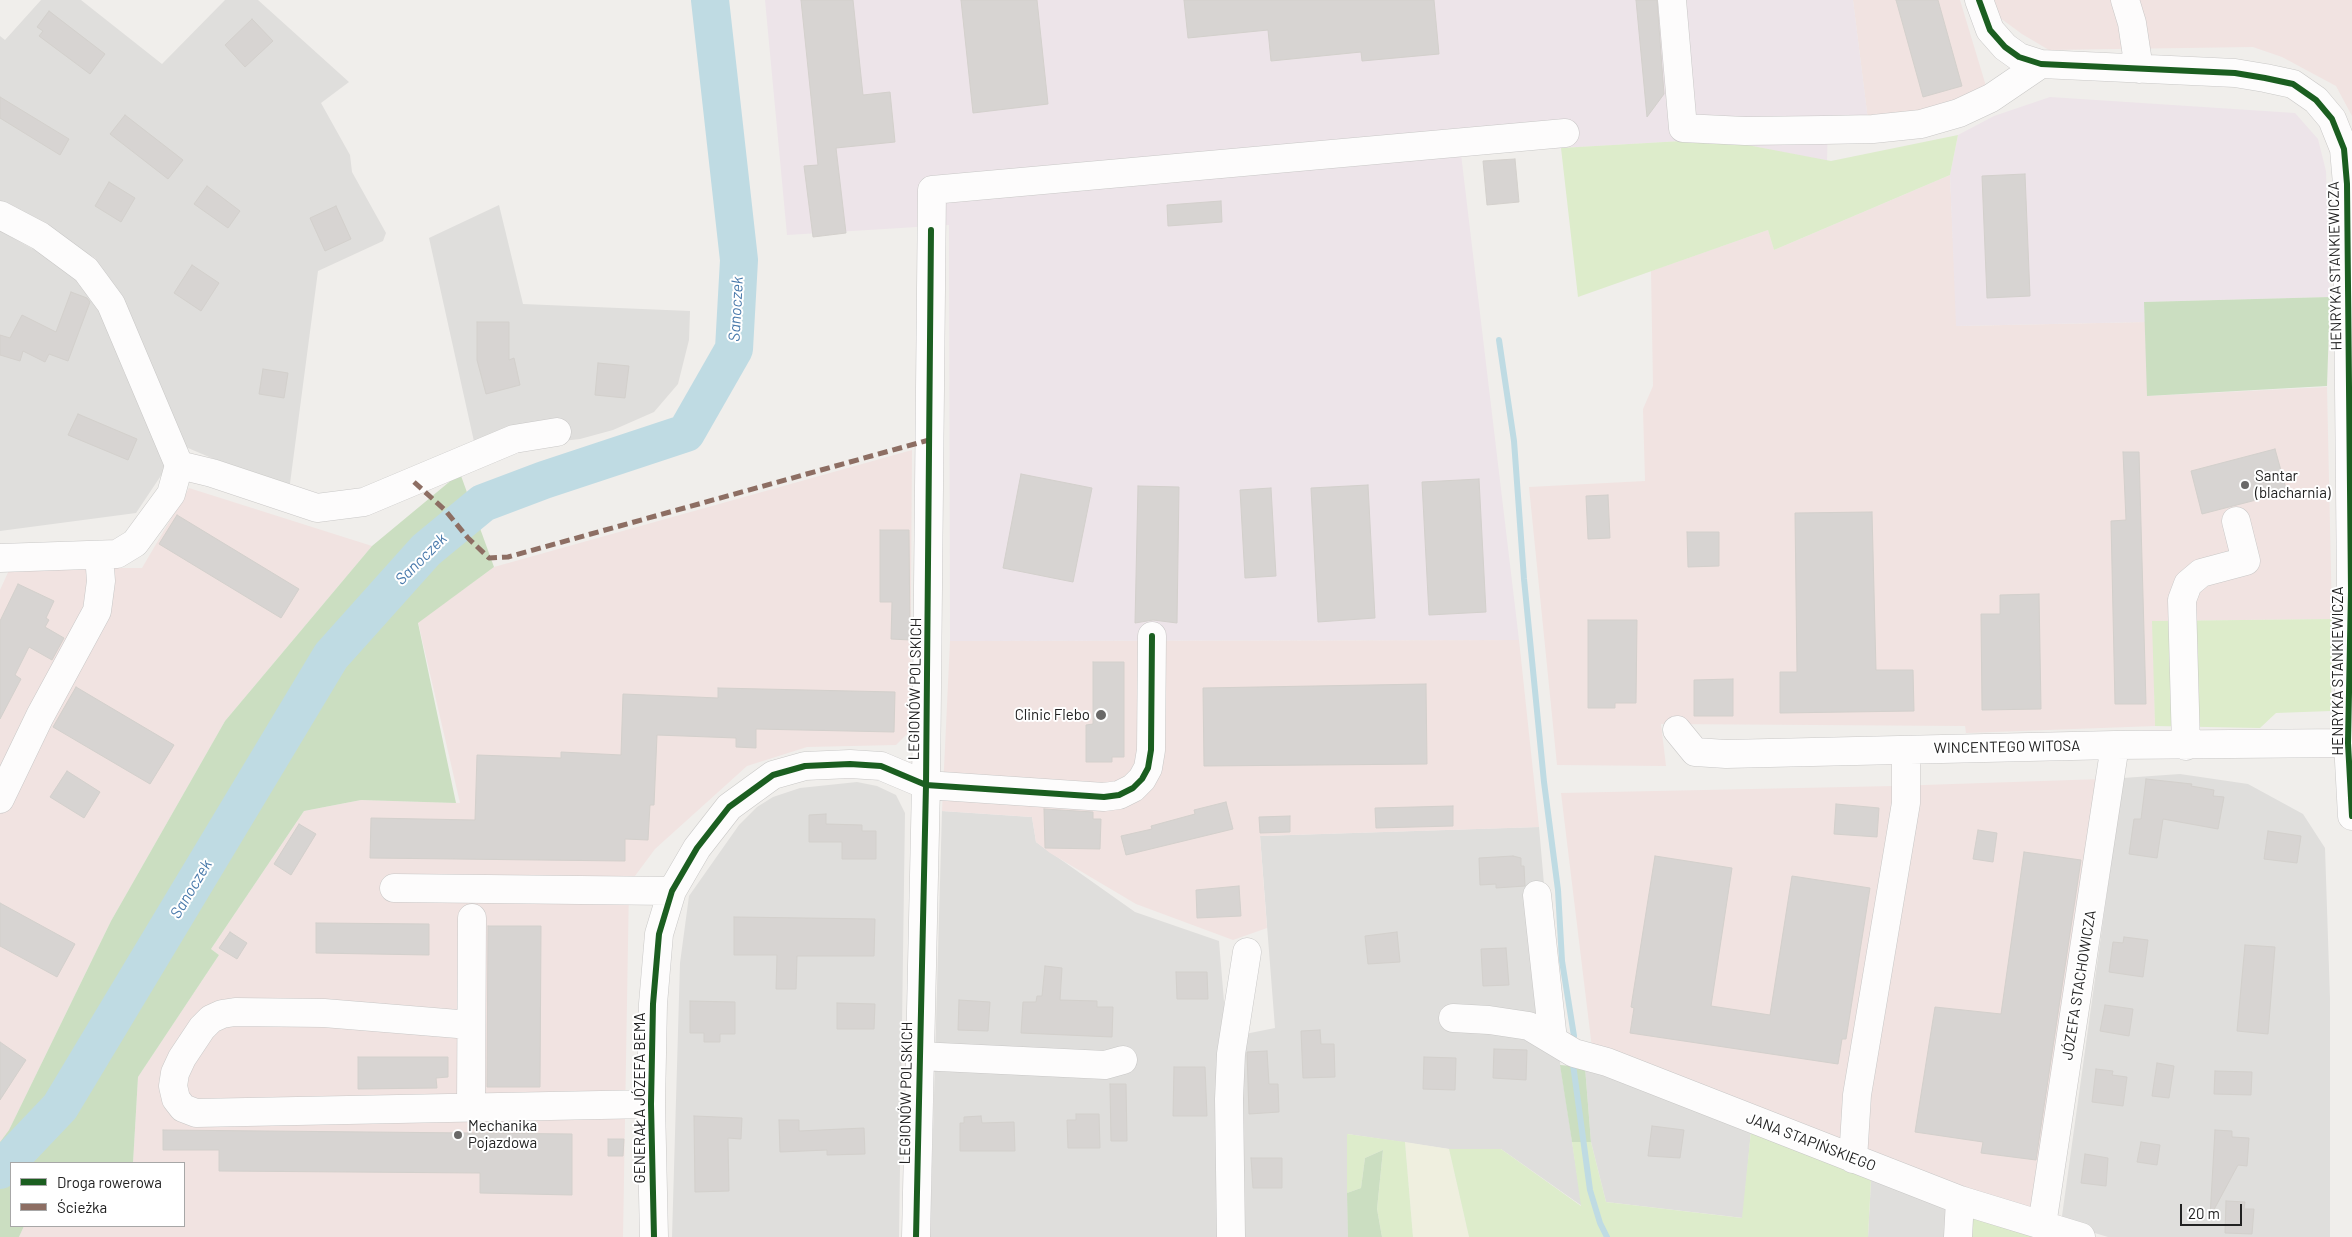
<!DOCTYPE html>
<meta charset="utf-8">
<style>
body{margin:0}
#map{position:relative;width:2352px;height:1237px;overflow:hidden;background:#f0eeeb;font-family:Barlow,sans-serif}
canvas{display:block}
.legend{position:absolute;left:10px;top:1162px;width:175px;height:65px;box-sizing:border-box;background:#fff;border:1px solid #a7a7a7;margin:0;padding:6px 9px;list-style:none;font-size:15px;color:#222}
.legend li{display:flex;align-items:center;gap:10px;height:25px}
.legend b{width:25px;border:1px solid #a7a7a7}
.scale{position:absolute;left:2180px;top:1204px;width:62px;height:22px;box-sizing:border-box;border:2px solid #222;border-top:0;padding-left:6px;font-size:15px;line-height:18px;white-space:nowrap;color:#222;-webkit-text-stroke:4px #fff;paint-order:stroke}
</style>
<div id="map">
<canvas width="2352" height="1237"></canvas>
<ul class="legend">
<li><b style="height:6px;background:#1b5e20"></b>Droga rowerowa</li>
<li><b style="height:6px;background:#8d6e63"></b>Ścieżka</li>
</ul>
<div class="scale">20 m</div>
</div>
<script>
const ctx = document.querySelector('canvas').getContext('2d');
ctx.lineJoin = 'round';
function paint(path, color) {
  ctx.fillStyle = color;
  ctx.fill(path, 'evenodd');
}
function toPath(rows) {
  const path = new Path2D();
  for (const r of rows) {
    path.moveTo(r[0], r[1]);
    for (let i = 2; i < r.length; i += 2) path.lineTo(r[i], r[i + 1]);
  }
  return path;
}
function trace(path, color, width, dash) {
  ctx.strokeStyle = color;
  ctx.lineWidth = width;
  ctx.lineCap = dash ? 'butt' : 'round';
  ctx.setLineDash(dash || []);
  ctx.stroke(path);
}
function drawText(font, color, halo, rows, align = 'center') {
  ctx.font = font + ' Barlow,sans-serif';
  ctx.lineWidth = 4;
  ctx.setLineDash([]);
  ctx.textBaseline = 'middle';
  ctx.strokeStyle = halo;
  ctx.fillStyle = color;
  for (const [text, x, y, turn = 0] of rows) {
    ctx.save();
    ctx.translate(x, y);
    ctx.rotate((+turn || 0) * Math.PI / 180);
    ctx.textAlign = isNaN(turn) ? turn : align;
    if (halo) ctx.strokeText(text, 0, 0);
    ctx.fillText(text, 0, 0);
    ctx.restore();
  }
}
paint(toPath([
 [41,0,81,0,162,64,225,0,258,0,349,82,321,103,350,155,352,172,386,233,383,241,318,271,289,491,181,445,147,362,95,258,0,205,0,36,5,40],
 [499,205,523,304,690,311,689,340,678,384,654,412,613,430,580,439,544,443,475,446,429,238],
 [0,231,64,266,94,298,113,338,124,372,170,462,136,513,0,531],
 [2180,774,2248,784,2303,814,2325,848,2330,999,2330,1237,2108,1237,2061,1223,2123,778],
 [857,782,877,786,896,795,905,813,899,1237,672,1237,680,963,689,896,739,825,757,807,773,797,800,788],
 [942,811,1032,817,1036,842,1135,912,1219,941,1226,1026,1224,1237,930,1237],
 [1539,827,1559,1056,1582,1206,1501,1149,1449,1149,1347,1134,1348,1237,1238,1237,1240,1035,1275,1028,1260,836],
 [1585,1067,1751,1131,1743,1218,1606,1202,1591,1142],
 [1871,1179,1953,1206,1953,1237,1868,1237]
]), '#dfdedc');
paint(toPath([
 [1853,0,1960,0,1986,86,1972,97,1902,115,1868,120],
 [1989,0,2352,0,2352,116,2336,86,2282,57,2253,47,2049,50,2022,34,1992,12],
 [1950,175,1957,326,2145,322,2148,396,2327,387,2332,619,2153,621,2155,726,1966,733,1965,726,1661,724,1666,766,1557,765,1529,487,1645,481,1643,409,1653,386,1651,271,1768,230,1774,250],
 [912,450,910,731,896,745,807,747,747,766,655,849,629,884,623,1237,19,1237,24,1226,184,1226,184,1163,133,1163,138,1077,219,955,211,949,304,811,361,800,460,803,418,622,494,567],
 [189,488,372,546,225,721,111,921,9,1130,0,1142,0,590,10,568,142,568],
 [1519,640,1539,827,1260,836,1267,928,1233,940,1136,904,1050,853,1036,842,1032,817,942,811,950,641],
 [2102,779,2037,1215,1592,1048,1561,793,1894,786]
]), '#f1e3e1');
paint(toPath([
 [765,0,1853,0,1868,120,1828,121,1827,161,1716,139,1461,154,1519,640,950,641,949,225,787,235],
 [2050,97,2295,113,2318,139,2326,171,2330,297,2144,302,2145,322,1956,326,1950,175,1958,135,1994,116]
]), '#ede4e9');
paint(toPath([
 [1405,1142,1449,1149,1469,1237,1413,1237]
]), '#efefdf');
paint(toPath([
 [1958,135,1950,175,1774,250,1768,230,1578,297,1561,148,1716,139,1831,161],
 [2332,619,2331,711,2276,713,2260,728,2155,726,2152,621],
 [1751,1131,1871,1179,1868,1237,1469,1237,1449,1149,1501,1149,1581,1206,1572,1142,1591,1142,1606,1202,1742,1218],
 [1347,1134,1405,1142,1413,1237,1382,1237,1377,1209,1383,1150,1365,1158,1361,1188,1347,1193],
 [1970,1216,2045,1237,1966,1237]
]), '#ddeccb');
paint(toPath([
 [2330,297,2327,386,2147,396,2144,302],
 [460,473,494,567,418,623,456,803,361,800,304,811,211,949,219,955,138,1077,133,1163,11,1163,11,1226,24,1226,19,1237,0,1237,0,1142,9,1130,111,921,225,721,372,546],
 [1560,1065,1585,1067,1591,1142,1572,1142],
 [1383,1150,1377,1209,1382,1237,1348,1237,1347,1193,1361,1188,1365,1158]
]), '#cbdec1');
trace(toPath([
 [1499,340,1514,441,1524,579,1544,782,1558,890,1562,961,1574,1036],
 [1573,1064,1590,1190,1600,1223,1607,1237]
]), '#bfdbe3', 6);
trace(toPath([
 [0,1170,60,1107,331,656,426,550,483,503,544,480,686,433,734,349,739,260,710,0]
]), '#bfdbe3', 38);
const building = toPath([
 [801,0,853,0,863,95,890,92,895,142,836,148,846,233,813,237,804,166,818,165,801,0],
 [961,0,1037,0,1048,104,973,113,961,0],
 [1184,0,1434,0,1439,54,1362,61,1361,52,1271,61,1268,30,1188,38,1184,0],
 [1636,0,1657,0,1664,94,1647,117,1636,0],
 [1896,0,1938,0,1962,86,1923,97,1896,0],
 [49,11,105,54,90,74,39,36,43,31,37,27,49,11],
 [252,19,273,41,245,67,225,45,252,19],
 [0,97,69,139,60,155,0,118,0,97],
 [125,115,183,160,168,179,110,134,125,115],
 [1515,159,1519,202,1487,205,1483,161,1515,159],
 [2025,174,2030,296,1987,298,1982,176,2025,174],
 [109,182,135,198,121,222,95,206,109,182],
 [207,186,240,211,228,228,194,204,207,186],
 [1221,201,1222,222,1168,226,1167,205,1221,201],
 [336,206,351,239,325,251,310,218,336,206],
 [192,265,219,283,201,311,174,293,192,265],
 [71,292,87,298,90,302,68,361,49,354,45,362,23,351,20,361,0,355,0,335,10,338,22,315,56,332,71,292],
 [477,322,509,322,509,360,514,358,520,385,486,394,477,360,477,322],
 [598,363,629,366,625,398,595,395,598,363],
 [263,369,288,373,284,398,259,394,263,369],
 [78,414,137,439,128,460,68,435,78,414],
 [2275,449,2287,492,2202,514,2191,471,2275,449],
 [2123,452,2139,452,2146,704,2115,704,2111,521,2126,520,2123,452],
 [1021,474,1092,488,1073,582,1003,568,1021,474],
 [1479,479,1486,612,1429,615,1422,482,1479,479],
 [1368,485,1375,618,1318,622,1311,488,1368,485],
 [1138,486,1179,487,1177,623,1153,620,1135,623,1138,486],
 [1271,488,1276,576,1245,578,1240,490,1271,488],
 [1608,495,1610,538,1588,539,1586,496,1608,495],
 [1872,512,1876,670,1913,670,1914,711,1780,713,1780,672,1797,672,1795,513,1872,512],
 [177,515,299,589,281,618,159,544,177,515],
 [880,530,909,530,910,640,891,639,892,602,880,602,880,530],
 [1687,532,1719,532,1719,566,1688,567,1687,532],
 [18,584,54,601,46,618,49,620,45,627,64,638,52,660,29,647,15,675,21,679,0,719,0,621,18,584],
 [2039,594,2041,709,1982,710,1981,614,2000,614,2000,595,2039,594],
 [1588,620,1637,620,1636,703,1615,703,1615,708,1588,708,1588,620],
 [1093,662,1124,662,1124,757,1112,757,1112,762,1086,762,1086,725,1093,724,1093,662],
 [1733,679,1733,716,1694,716,1694,680,1733,679],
 [1426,684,1427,764,1204,766,1203,688,1426,684],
 [76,687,174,745,150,784,53,727,76,687],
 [718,688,895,692,894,732,756,729,756,748,736,747,736,738,657,735,654,805,650,805,648,840,625,839,625,861,370,858,371,818,475,820,477,755,561,758,561,752,621,755,623,694,718,698,718,688],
 [67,771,100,792,84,818,50,797,67,771],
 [2146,779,2192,784,2191,786,2214,790,2213,796,2224,797,2218,829,2163,819,2157,858,2129,854,2134,819,2141,819,2146,779],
 [1226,802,1233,829,1126,855,1121,836,1152,829,1151,826,1195,814,1194,810,1226,802],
 [1836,804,1879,808,1877,837,1834,834,1836,804],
 [1453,806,1453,826,1376,828,1375,808,1453,806],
 [1044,809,1093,812,1093,819,1101,819,1100,849,1045,848,1044,809],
 [826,814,826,824,862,825,862,831,876,831,876,859,842,859,842,842,809,842,809,815,826,814],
 [1290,816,1290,832,1260,833,1259,817,1290,816],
 [299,824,316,834,291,875,274,864,299,824],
 [1978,830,1997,833,1993,862,1973,859,1978,830],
 [2268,831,2301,836,2297,863,2264,859,2268,831],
 [2024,852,2081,860,2036,1160,1981,1153,1983,1142,1915,1132,1935,1007,2001,1014,2024,852],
 [1513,856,1521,858,1521,866,1524,866,1525,886,1496,888,1496,884,1480,885,1479,858,1513,856],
 [1655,856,1732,868,1711,1006,1770,1015,1792,876,1870,888,1846,1039,1842,1039,1838,1064,1630,1033,1634,1008,1631,1007,1655,856],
 [1239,886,1241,916,1197,918,1196,890,1239,886],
 [0,903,75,944,57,977,0,946,0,903],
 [734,917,875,919,874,956,797,956,796,989,776,989,777,955,734,955,734,917],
 [316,923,429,924,429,955,316,953,316,923],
 [488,926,541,926,540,1087,487,1087,488,926],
 [230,932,247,943,237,959,219,948,230,932],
 [1397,932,1400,962,1368,964,1365,936,1397,932],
 [2124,937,2148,940,2143,977,2109,972,2113,942,2123,943,2124,937],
 [2245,945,2275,947,2268,1034,2237,1031,2245,945],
 [1506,948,1509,985,1483,986,1481,949,1506,948],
 [1045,966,1062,968,1060,1000,1097,1001,1097,1007,1113,1007,1112,1037,1021,1033,1023,1002,1036,1002,1037,996,1042,996,1045,966],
 [1176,972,1207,972,1208,999,1177,999,1176,972],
 [959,1000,990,1002,988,1031,958,1030,959,1000],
 [690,1001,735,1002,735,1034,720,1034,720,1042,704,1042,704,1033,690,1033,690,1001],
 [837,1003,875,1004,874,1029,837,1029,837,1003],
 [2105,1005,2133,1009,2129,1036,2100,1031,2105,1005],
 [1320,1030,1321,1044,1334,1044,1335,1077,1303,1078,1301,1031,1320,1030],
 [0,1042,26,1060,0,1100,0,1042],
 [1494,1049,1527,1050,1526,1080,1493,1078,1494,1049],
 [1267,1051,1269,1084,1278,1084,1279,1112,1249,1114,1247,1052,1267,1051],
 [358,1057,448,1057,448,1077,436,1078,437,1088,358,1089,358,1057],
 [1424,1057,1456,1058,1455,1090,1423,1089,1424,1057],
 [2157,1063,2174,1066,2169,1098,2152,1096,2157,1063],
 [1174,1067,1205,1067,1207,1116,1173,1116,1174,1067],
 [2096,1069,2113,1071,2112,1075,2127,1077,2123,1106,2092,1102,2096,1069],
 [2215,1071,2252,1072,2251,1095,2214,1094,2215,1071],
 [1110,1084,1126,1084,1127,1141,1111,1141,1110,1084],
 [1076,1114,1099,1114,1100,1148,1068,1148,1067,1120,1076,1120,1076,1114],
 [694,1116,742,1118,741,1139,728,1138,729,1191,695,1192,694,1116],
 [981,1116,982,1123,1014,1122,1015,1151,960,1151,960,1123,964,1123,964,1117,981,1116],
 [779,1120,799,1120,799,1131,864,1128,865,1154,827,1155,827,1150,780,1152,779,1120],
 [1652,1126,1684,1130,1680,1158,1648,1156,1652,1126],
 [163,1130,572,1134,572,1195,480,1193,480,1173,219,1171,219,1150,163,1150,163,1130],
 [2215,1130,2232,1131,2232,1137,2249,1138,2247,1166,2238,1165,2210,1217,2215,1130],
 [608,1139,624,1139,623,1156,608,1156,608,1139],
 [2141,1142,2160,1145,2157,1165,2137,1162,2141,1142],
 [2085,1154,2108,1158,2106,1186,2081,1183,2085,1154],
 [1251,1158,1282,1158,1282,1188,1253,1188,1251,1158],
 [2226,1201,2245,1202,2244,1209,2254,1209,2252,1234,2225,1233,2226,1201]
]);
paint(building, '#d7d4d2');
trace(building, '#d3d0cc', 1);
const minor = toPath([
 [1672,0,1683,128,1745,131,1823,130,1873,129,1921,124,1959,113,1991,98,2041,64],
 [1979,0,1990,30,2005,47,2019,57,2041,64,2235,73,2265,78,2293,84,2316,100,2332,119,2344,149,2347,184,2351,591,2348,743,2352,816],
 [2125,0,2132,23,2139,69],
 [0,215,40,236,86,270,111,304,179,465,171,494,135,543,117,554,0,558],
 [179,465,212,473,317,508,364,502,514,439,557,432],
 [1677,730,1695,752,1726,754,2115,745,2348,743],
 [2186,746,2182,600,2188,584,2201,573,2246,561,2236,521],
 [0,799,40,716,97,611,101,581,99,555],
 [394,888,672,891],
 [1537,895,1553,1040],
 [1453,1018,1489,1020,1529,1026,1574,1053,1607,1062,1960,1200,2081,1237],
 [470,1025,324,1013,235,1012,222,1014,211,1019,202,1028,182,1058,175,1073,173,1086,176,1099,183,1108,196,1113,651,1104],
 [919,1056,1105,1065,1123,1060],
 [471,1107,472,918],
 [1853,1159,1857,1095,1906,803,1906,750],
 [2042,1225,2115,745],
 [654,1237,651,1104,653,1004,659,934,672,891,697,848,729,807,773,775,805,766,850,764,881,766,926,785,1104,797,1119,795,1133,788,1142,779,1148,768,1151,750,1152,636],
 [916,1237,926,785,932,190,1565,133],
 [1231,1237,1229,1099,1231,1054,1247,952],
 [1958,1237,1960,1200]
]);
trace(minor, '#c9c8c7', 29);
trace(minor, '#fdfcfc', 28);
trace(toPath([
 [414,482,445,510,468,538,489,558,508,557,929,440]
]), '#8d6e63', 5, [10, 5]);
trace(toPath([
 [1979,0,1990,30,2005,47,2019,57,2041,64,2235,73,2265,78,2293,84,2316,100,2332,119,2344,149,2347,184,2351,591,2348,743,2352,816],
 [654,1237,651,1104,653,1004,659,934,672,891,697,848,729,807,773,775,805,766,850,764,881,766,926,785,1104,797,1119,795,1133,788,1142,779,1148,768,1151,750,1152,636],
 [916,1237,926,785,931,230]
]), '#1b5e20', 6);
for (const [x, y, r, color] of [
 [2245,485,5,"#6a6968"],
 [1101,715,6,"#6a6968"],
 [458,1135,5,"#6a6968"]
]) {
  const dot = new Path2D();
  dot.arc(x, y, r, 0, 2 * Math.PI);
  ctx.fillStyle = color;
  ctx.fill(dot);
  trace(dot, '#fff', 2);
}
drawText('15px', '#222', '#fff', [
 ["HENRYKA STANKIEWICZA",2335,266,-91],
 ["HENRYKA STANKIEWICZA",2338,671,-90],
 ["LEGIONÓW POLSKICH",915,689,-89],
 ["WINCENTEGO WITOSA",2007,747,-1],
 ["JÓZEFA STACHOWICZA",2079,985,-81],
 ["LEGIONÓW POLSKICH",906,1093,-89],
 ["GENERAŁA JÓZEFA BEMA",640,1098,-90],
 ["JANA STAPIŃSKIEGO",1811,1142,21]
]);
drawText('15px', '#222', '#fff', [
 ["Santar",2255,476],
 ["(blacharnia)",2255,493],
 ["Clinic Flebo",1090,715,"right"],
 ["Mechanika",468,1126],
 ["Pojazdowa",468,1143]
], 'left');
drawText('italic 16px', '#4a7aab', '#fff', [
 ["Sanoczek",736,309,-87],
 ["Sanoczek",421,559,-45],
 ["Sanoczek",191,889,-59]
]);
</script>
